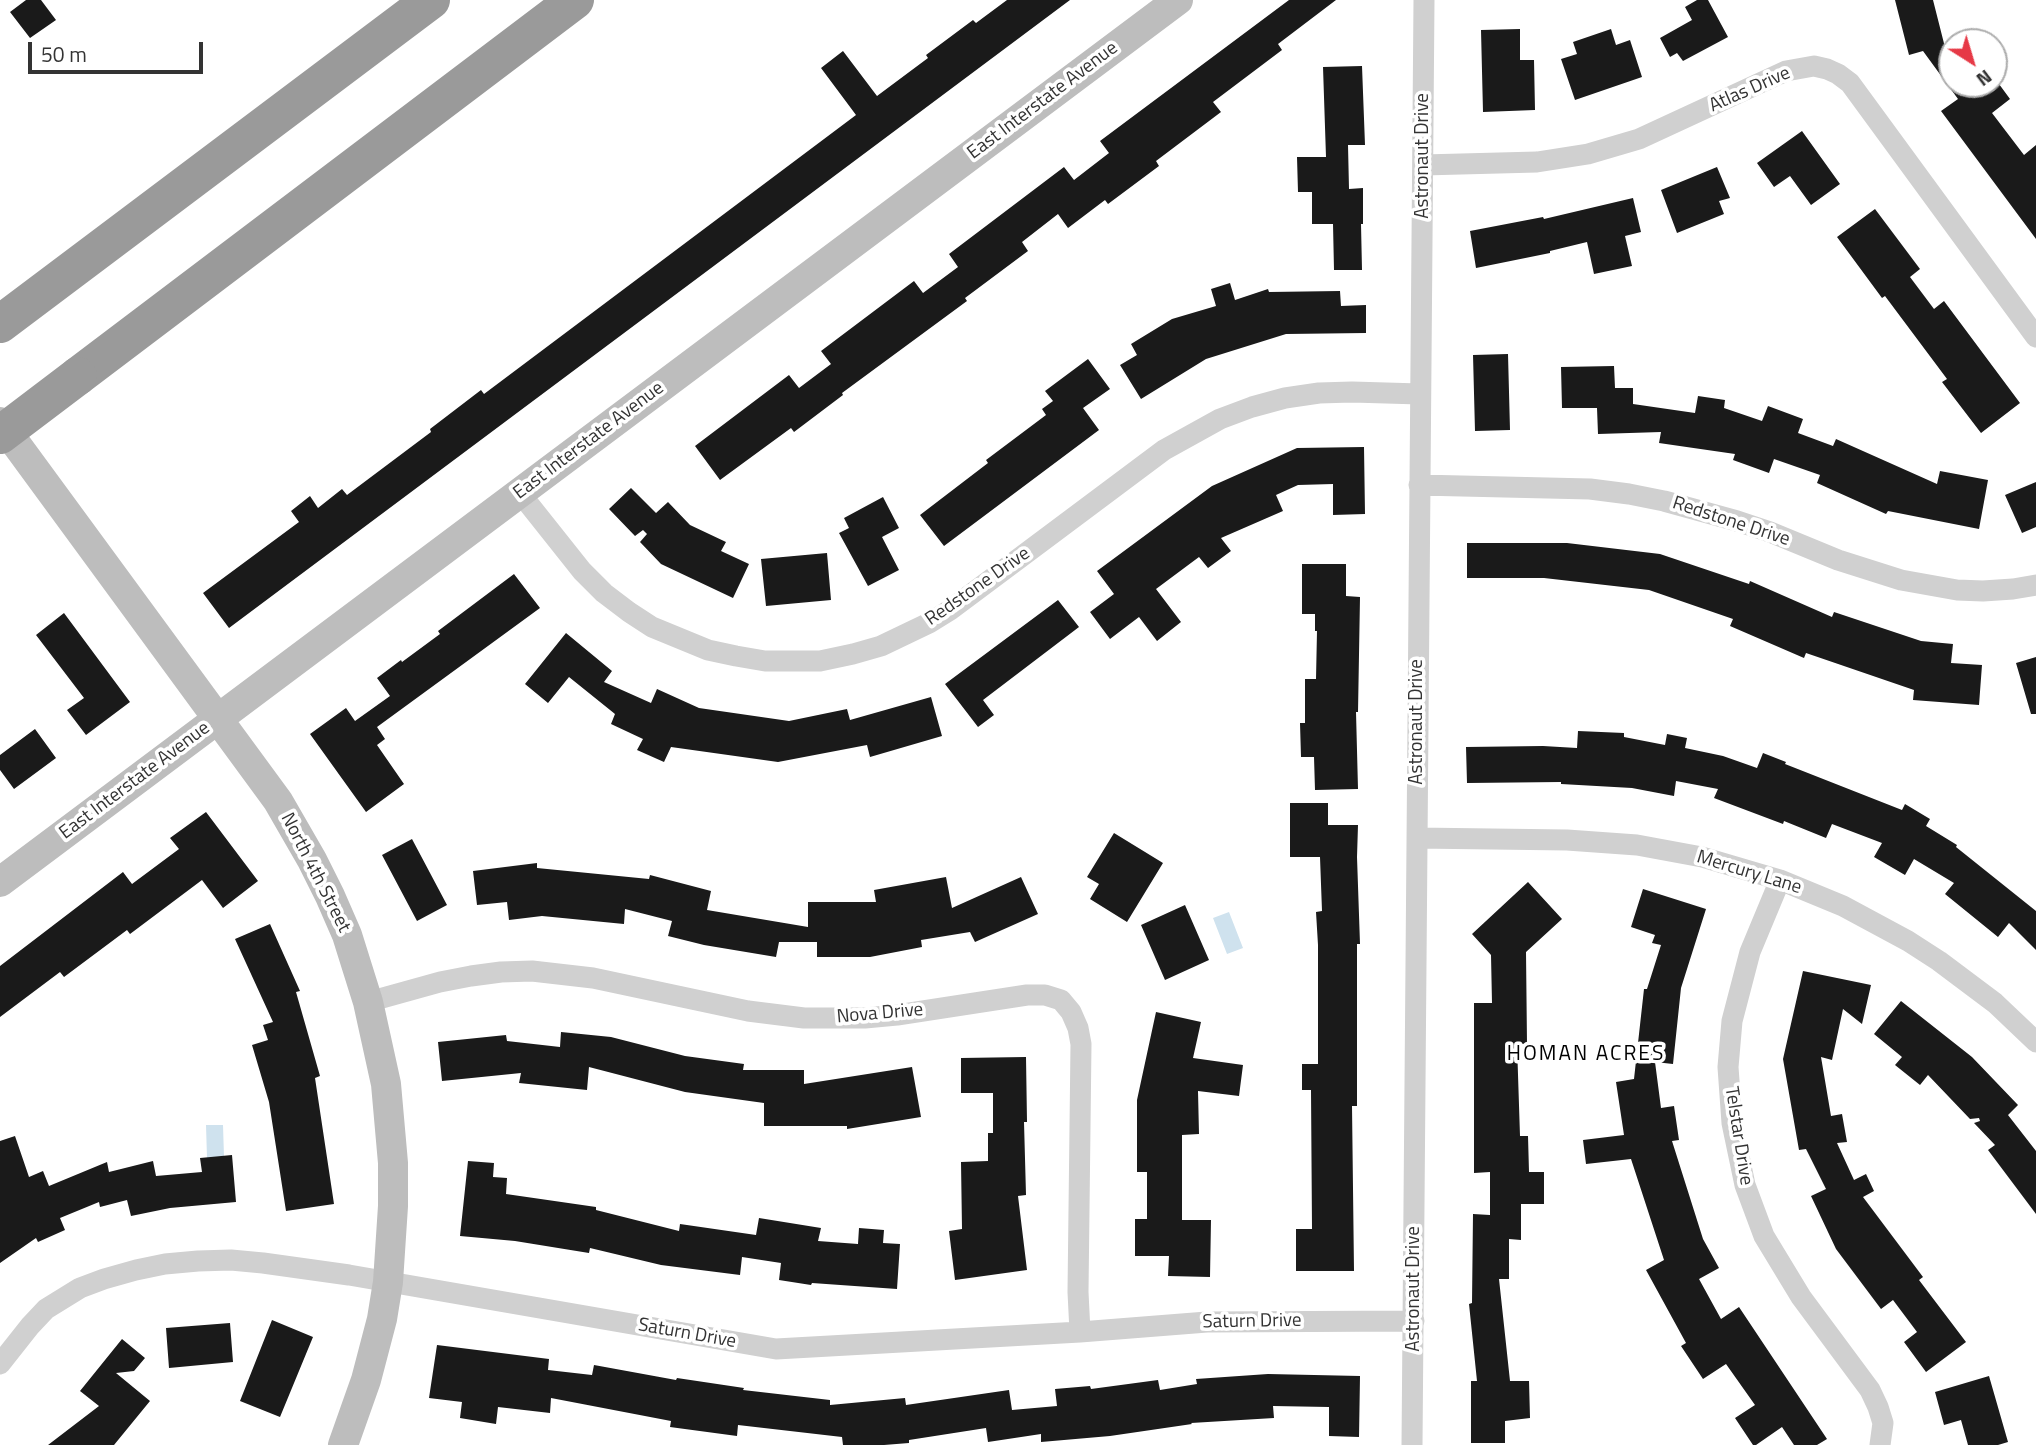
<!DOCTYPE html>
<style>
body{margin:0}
#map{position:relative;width:2036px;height:1445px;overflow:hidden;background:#fff;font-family:"Titillium Web",sans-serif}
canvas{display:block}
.north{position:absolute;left:1938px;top:28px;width:70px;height:70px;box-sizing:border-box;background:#fff;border:2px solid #adadad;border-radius:50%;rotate:143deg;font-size:19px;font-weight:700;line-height:28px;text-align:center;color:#333}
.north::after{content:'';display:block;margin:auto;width:24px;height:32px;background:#e63946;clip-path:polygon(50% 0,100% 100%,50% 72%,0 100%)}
.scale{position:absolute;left:28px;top:42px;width:175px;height:32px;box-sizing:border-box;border:4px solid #333;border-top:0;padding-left:9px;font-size:21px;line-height:24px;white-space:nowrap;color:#333;-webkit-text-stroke:5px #fff;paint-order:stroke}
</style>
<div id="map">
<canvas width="2036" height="1445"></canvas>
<div class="north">N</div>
<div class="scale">50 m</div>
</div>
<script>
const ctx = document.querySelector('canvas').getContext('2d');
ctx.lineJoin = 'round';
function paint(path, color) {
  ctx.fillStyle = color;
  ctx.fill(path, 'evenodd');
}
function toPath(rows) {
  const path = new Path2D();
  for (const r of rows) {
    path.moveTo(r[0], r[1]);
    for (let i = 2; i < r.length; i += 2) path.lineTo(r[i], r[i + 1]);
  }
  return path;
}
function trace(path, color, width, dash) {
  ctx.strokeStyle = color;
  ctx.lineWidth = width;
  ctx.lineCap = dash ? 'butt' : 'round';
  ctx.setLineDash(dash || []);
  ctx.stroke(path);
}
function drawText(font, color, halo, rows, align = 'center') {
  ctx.font = font + ' "Titillium Web",sans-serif';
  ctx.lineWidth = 7;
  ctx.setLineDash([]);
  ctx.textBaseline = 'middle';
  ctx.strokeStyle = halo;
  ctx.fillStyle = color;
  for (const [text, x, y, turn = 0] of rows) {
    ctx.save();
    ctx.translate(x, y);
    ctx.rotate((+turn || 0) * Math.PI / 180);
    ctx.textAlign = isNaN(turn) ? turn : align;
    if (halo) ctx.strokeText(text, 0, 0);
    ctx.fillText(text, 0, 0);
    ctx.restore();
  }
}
paint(toPath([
 [1229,912,1243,948,1227,954,1213,918],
 [206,1125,223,1125,224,1157,207,1158]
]), '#cfe2ee');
paint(toPath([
 [26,0,41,0,56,20,30,38,10,12],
 [1007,0,1070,0,229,628,203,593,299,522,291,511,310,496,318,508,342,489,347,495,431,432,430,429,481,390,484,394,856,115,821,68,843,51,877,96,928,58,926,55,973,20,976,23],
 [1289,0,1336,0,1278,44,1282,50,1213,102,1221,112,1156,161,1159,166,1108,204,1105,200,1068,228,1058,214,1022,242,1028,251,965,298,967,301,842,393,843,395,794,432,791,428,720,480,695,446,789,375,799,388,831,364,821,351,914,281,923,293,958,267,949,254,1064,167,1074,180,1109,153,1100,141],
 [1697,0,1708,0,1728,37,1683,61,1677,53,1670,57,1660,38,1692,20,1685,7],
 [1895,0,1933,0,1952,75,1952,84,1999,84,2010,99,1992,113,2024,155,2036,145,2036,239,1941,111,1958,99,1923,51,1909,55],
 [1520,29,1520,60,1534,60,1535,110,1483,112,1481,30],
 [1611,29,1616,45,1630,40,1642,77,1575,100,1561,59,1577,54,1573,42],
 [1362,66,1365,145,1348,145,1349,189,1363,188,1363,224,1361,224,1362,270,1334,270,1333,224,1312,224,1312,192,1298,192,1297,157,1326,157,1323,67],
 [1802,131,1840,184,1811,205,1790,176,1774,187,1757,163],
 [1717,167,1730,198,1719,201,1724,214,1677,233,1661,190],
 [1633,198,1641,232,1625,236,1632,266,1594,274,1587,242,1550,251,1550,253,1476,268,1470,231,1543,217,1544,219],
 [1875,209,1920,269,1910,277,1934,309,1944,301,2020,403,1981,433,1942,382,1947,379,1885,296,1882,298,1837,237],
 [1230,283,1235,300,1268,289,1269,292,1340,291,1341,306,1366,305,1366,333,1286,334,1206,359,1141,399,1120,365,1137,355,1131,344,1172,319,1216,306,1211,289],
 [1508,354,1510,430,1475,431,1473,355],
 [1088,359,1110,389,1083,408,1099,430,944,546,920,515,988,463,986,460,1046,415,1042,409,1053,401,1045,391],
 [1614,366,1615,388,1633,388,1633,404,1695,413,1698,396,1725,400,1724,408,1762,421,1768,406,1803,419,1798,433,1833,446,1836,439,1937,484,1940,471,1988,480,1979,529,1888,511,1886,514,1817,483,1820,475,1774,459,1769,473,1733,460,1735,454,1659,443,1661,432,1598,434,1597,408,1562,408,1561,367],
 [1364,447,1365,514,1333,515,1333,484,1298,485,1276,495,1283,511,1221,538,1231,551,1208,568,1199,557,1156,589,1181,622,1157,641,1139,617,1110,639,1090,612,1114,594,1097,571,1212,486,1297,448],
 [2036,482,2036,527,2022,533,2005,495],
 [631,488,656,513,668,502,690,525,726,542,721,551,749,564,733,598,661,564,640,542,647,534,643,530,635,536,609,509],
 [883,497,899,528,882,537,899,570,868,586,839,533,849,528,844,518],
 [1467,543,1567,543,1660,554,1749,584,1750,581,1832,617,1834,612,1921,641,1953,644,1951,663,1982,665,1979,705,1913,700,1914,690,1806,653,1804,658,1730,626,1733,619,1649,590,1544,578,1467,578],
 [827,553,831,600,766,606,761,559],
 [1302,564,1346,564,1346,596,1360,597,1358,712,1356,712,1358,789,1315,790,1314,757,1301,757,1300,723,1305,723,1305,679,1316,679,1317,631,1315,631,1315,614,1302,614],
 [514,574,540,608,377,727,385,739,377,745,404,784,366,812,310,734,346,708,355,721,390,696,377,678,401,660,402,662,440,634,438,631],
 [1058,600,1079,627,983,700,994,715,978,727,945,684],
 [64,613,130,702,86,735,67,710,84,698,36,635],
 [566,633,612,671,604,682,651,703,657,689,699,708,789,721,847,709,850,720,931,697,942,736,870,757,867,745,778,762,671,747,664,762,637,750,643,739,611,724,615,714,569,677,548,703,525,684],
 [2036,657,2036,714,2031,714,2016,663],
 [35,729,56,758,14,789,0,770,0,755],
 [1578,731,1624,733,1624,737,1665,745,1667,734,1687,738,1685,748,1723,756,1757,768,1763,753,1786,762,1785,764,1902,810,1905,804,1930,819,1926,826,1957,845,1956,847,2036,911,2036,950,2009,923,1998,937,1945,894,1954,883,1914,859,1905,875,1874,857,1882,843,1832,824,1826,838,1784,821,1783,824,1714,798,1718,789,1676,781,1674,796,1632,788,1561,784,1561,782,1467,783,1466,747,1543,746,1577,748],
 [1290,803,1328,803,1328,825,1358,825,1357,857,1360,944,1357,944,1357,1106,1352,1106,1354,1271,1296,1271,1296,1229,1312,1229,1311,1090,1302,1090,1302,1064,1318,1064,1318,945,1316,912,1322,911,1320,857,1290,857],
 [206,812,258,881,223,908,202,880,130,934,127,930,64,977,60,972,0,1017,0,966,123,872,132,884,179,849,170,838],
 [1114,833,1163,863,1127,922,1090,899,1099,884,1087,877],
 [412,839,447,905,417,921,382,855],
 [537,863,537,868,649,879,650,875,711,891,707,910,808,927,808,902,876,902,874,890,946,877,952,908,1021,877,1038,914,975,942,970,932,921,940,922,947,870,957,817,957,817,942,779,942,776,957,704,945,668,936,672,921,625,909,624,924,542,916,509,920,507,902,477,905,473,871],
 [1528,882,1562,919,1526,952,1527,1044,1517,1044,1520,1136,1528,1136,1529,1172,1544,1172,1544,1204,1521,1204,1521,1240,1509,1239,1509,1279,1499,1279,1510,1381,1529,1381,1530,1418,1505,1421,1505,1443,1471,1443,1471,1381,1477,1381,1469,1304,1472,1303,1473,1214,1490,1215,1490,1172,1474,1173,1474,1003,1492,1003,1491,955,1472,934],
 [1643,889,1706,909,1681,988,1673,1064,1655,1062,1661,1108,1674,1106,1679,1140,1672,1141,1703,1239,1719,1268,1699,1279,1721,1319,1739,1307,1827,1439,1817,1445,1794,1445,1782,1427,1756,1445,1753,1445,1735,1418,1755,1405,1726,1364,1703,1379,1681,1346,1686,1343,1646,1270,1664,1260,1631,1159,1586,1164,1583,1140,1624,1135,1616,1082,1634,1079,1644,989,1647,989,1661,945,1652,943,1655,935,1631,927],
 [1185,905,1209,960,1165,980,1141,925],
 [270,924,300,991,296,992,320,1076,315,1078,334,1204,286,1211,269,1102,252,1045,268,1040,263,1025,273,1022,235,939],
 [1803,971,1871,985,1862,1024,1843,1009,1832,1060,1821,1057,1831,1116,1842,1114,1847,1142,1837,1143,1854,1180,1866,1174,1874,1191,1863,1197,1923,1277,1919,1280,1966,1342,1926,1372,1904,1342,1917,1332,1893,1300,1881,1309,1836,1249,1811,1196,1826,1189,1806,1149,1799,1150,1783,1059],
 [1901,1001,1972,1057,2018,1105,2008,1115,2036,1151,2036,1214,1988,1150,1995,1145,1974,1123,1980,1121,1979,1118,1970,1119,1928,1075,1920,1085,1895,1065,1902,1057,1874,1034],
 [1156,1012,1201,1022,1193,1058,1243,1065,1239,1096,1198,1091,1199,1134,1182,1135,1182,1220,1211,1220,1210,1277,1168,1276,1169,1256,1135,1256,1135,1219,1147,1219,1147,1172,1137,1172,1137,1100],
 [561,1032,611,1037,685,1056,744,1064,743,1070,804,1070,804,1084,912,1067,921,1117,847,1129,847,1126,764,1126,764,1103,685,1092,589,1067,587,1090,519,1083,521,1073,442,1081,438,1042,506,1035,507,1041,560,1047],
 [1026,1057,1027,1122,1024,1122,1026,1195,1018,1196,1027,1270,955,1280,949,1231,962,1229,961,1162,988,1161,988,1133,993,1133,993,1093,961,1093,961,1058],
 [15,1136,29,1177,43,1171,49,1186,107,1162,109,1172,153,1161,156,1176,202,1172,200,1158,232,1155,236,1202,170,1208,131,1216,127,1200,100,1207,99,1202,60,1218,65,1230,38,1242,36,1238,0,1263,0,1141],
 [468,1161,494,1163,493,1177,507,1178,506,1194,596,1207,596,1210,679,1231,680,1224,756,1235,759,1218,821,1228,818,1241,858,1244,859,1228,884,1230,883,1243,900,1244,897,1289,812,1283,811,1285,779,1280,781,1263,742,1257,740,1275,661,1265,590,1248,589,1253,515,1241,460,1236],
 [272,1320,313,1337,280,1417,240,1401],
 [230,1323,233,1362,169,1368,166,1328],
 [122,1339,145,1358,134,1371,116,1373,150,1401,114,1445,48,1445,99,1406,80,1391],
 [437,1345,549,1359,548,1370,592,1375,594,1365,676,1380,677,1378,744,1388,743,1390,830,1400,830,1405,905,1398,906,1405,1009,1390,1012,1410,1057,1406,1055,1389,1090,1386,1091,1389,1158,1380,1160,1390,1197,1384,1196,1379,1268,1374,1360,1376,1359,1437,1329,1436,1329,1407,1273,1406,1274,1418,1191,1423,1192,1424,1110,1436,1041,1442,1041,1434,988,1442,986,1428,909,1440,909,1443,884,1445,843,1445,842,1437,738,1425,737,1436,670,1427,671,1421,551,1398,550,1413,498,1407,496,1424,460,1418,462,1402,429,1398],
 [1989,1376,2008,1442,1998,1445,1968,1445,1961,1420,1944,1425,1935,1392]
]), '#1a1a1a');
trace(toPath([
 [1423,165,1537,162,1588,154,1639,139,1786,71,1814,66,1827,69,1838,74,1850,83,2036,337],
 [1419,485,1590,489,1629,494,1664,501,1737,521,1770,532,1838,560,1901,580,1957,590,1983,591,2013,589,2036,585],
 [520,493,582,571,604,593,629,612,652,627,708,650,736,656,765,661,820,661,853,654,881,646,929,623,950,610,1164,450,1220,419,1252,407,1285,398,1319,393,1352,392,1420,394],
 [1417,838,1567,840,1637,845,1702,857,1780,880,1843,906,1908,941,1939,961,1995,1003,2036,1042],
 [1780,880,1750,952,1732,1021,1728,1067,1732,1123,1745,1185,1764,1236,1801,1297,1870,1390,1878,1407,1883,1423,1880,1445],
 [368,1002,440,982,471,976,501,972,532,971,593,978,748,1011,804,1018,865,1018,897,1015,1027,995,1045,995,1061,1000,1071,1012,1078,1028,1081,1044,1078,1292,1080,1332],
 [0,1364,30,1326,46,1309,80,1288,104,1279,136,1270,165,1264,198,1261,231,1260,263,1263,349,1275,776,1349,1080,1332,1207,1322,1414,1321],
 [1412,1445,1424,0]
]), '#d0d0d0', 21);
trace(toPath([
 [0,422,278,801,312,860,330,896,347,935,368,1002,386,1084,393,1163,393,1206,388,1282,382,1319,366,1380,343,1445],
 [0,882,1178,0]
]), '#bdbdbd', 30);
trace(toPath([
 [0,324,431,0],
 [78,376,575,0]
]), '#9a9a9a', 38);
trace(toPath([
 [0,435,78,376]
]), '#9a9a9a', 38);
drawText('19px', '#333', '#fff', [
 ["Atlas Drive",1750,90,-24],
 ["East Interstate Avenue",1043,101,-37],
 ["Astronaut Drive",1423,156,-90],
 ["East Interstate Avenue",589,441,-37],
 ["Redstone Drive",1731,522,18],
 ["Redstone Drive",978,587,-35],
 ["Astronaut Drive",1417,722,-90],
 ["East Interstate Avenue",135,781,-37],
 ["North 4th Street",315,873,63],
 ["Mercury Lane",1749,873,17],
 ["Nova Drive",880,1014,-5],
 ["Telstar Drive",1738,1136,81],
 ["Astronaut Drive",1414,1289,-90],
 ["Saturn Drive",1252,1322,-1],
 ["Saturn Drive",687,1334,10]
]);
ctx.letterSpacing = '2px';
drawText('21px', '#000', '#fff', [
 ["HOMAN ACRES",1586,1055]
]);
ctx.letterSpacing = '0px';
</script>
